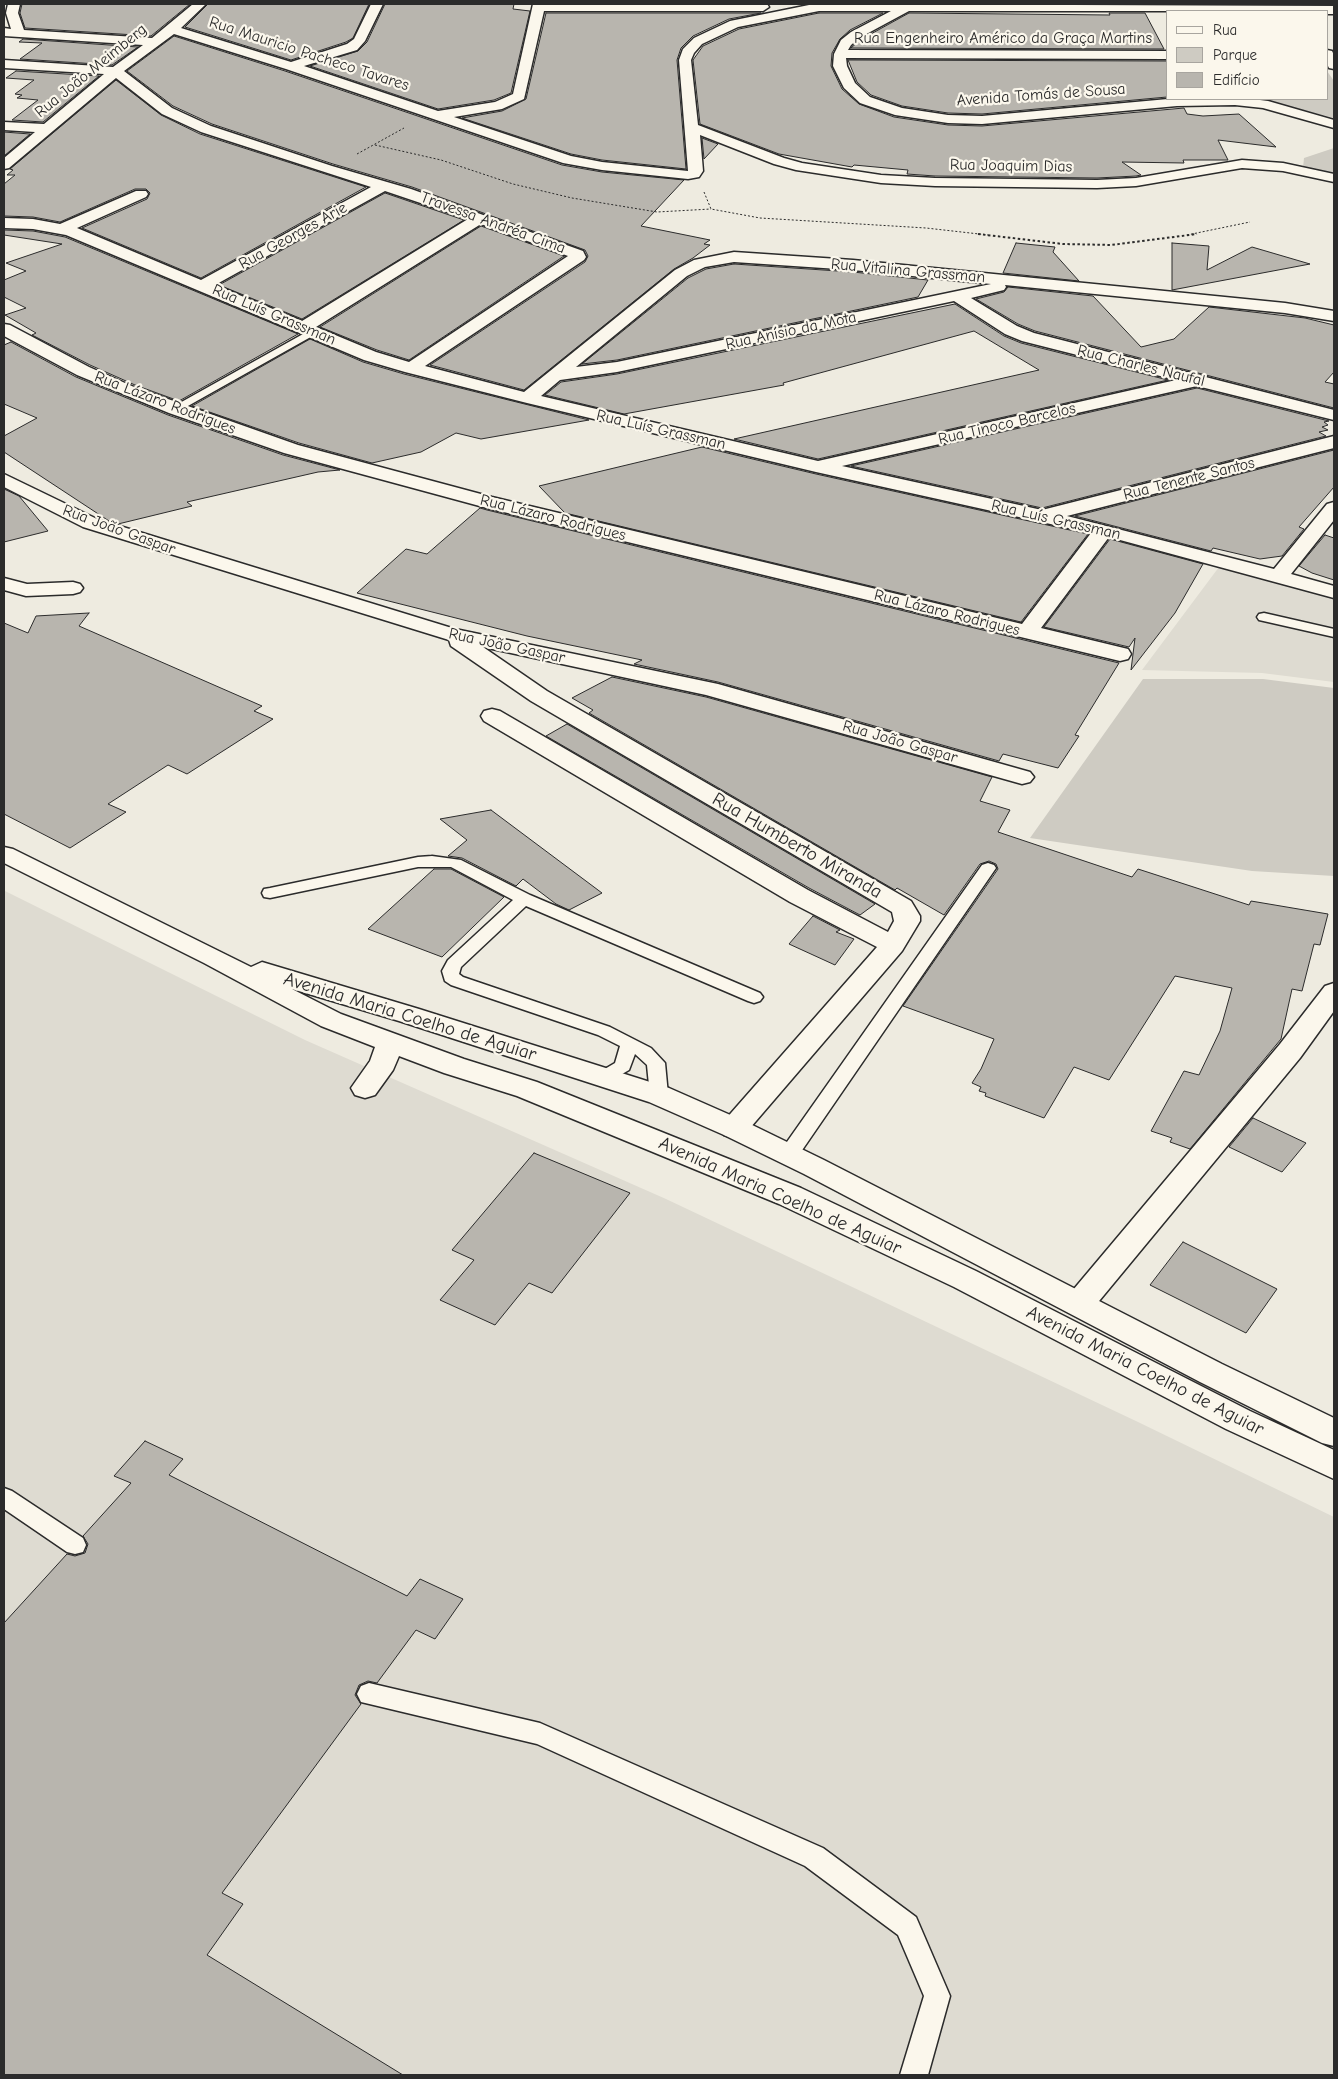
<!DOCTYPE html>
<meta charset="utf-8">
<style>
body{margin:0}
#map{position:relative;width:1338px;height:2079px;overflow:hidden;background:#eeebe0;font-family:"Comic Neue",sans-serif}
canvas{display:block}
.frame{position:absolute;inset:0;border:5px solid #2b2b2b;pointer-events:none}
.legend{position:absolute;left:1166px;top:10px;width:162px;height:90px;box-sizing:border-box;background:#fbf7ec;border:1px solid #a8a59f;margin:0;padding:6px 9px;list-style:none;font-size:15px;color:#2b2b2b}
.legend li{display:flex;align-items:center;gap:10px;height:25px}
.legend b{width:25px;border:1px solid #a8a59f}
</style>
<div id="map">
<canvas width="1338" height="2079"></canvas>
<div class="frame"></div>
<ul class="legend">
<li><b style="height:6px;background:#fbf7ec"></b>Rua</li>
<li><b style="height:14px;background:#cecbc2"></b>Parque</li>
<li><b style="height:14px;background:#b8b5ae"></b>Edifício</li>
</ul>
</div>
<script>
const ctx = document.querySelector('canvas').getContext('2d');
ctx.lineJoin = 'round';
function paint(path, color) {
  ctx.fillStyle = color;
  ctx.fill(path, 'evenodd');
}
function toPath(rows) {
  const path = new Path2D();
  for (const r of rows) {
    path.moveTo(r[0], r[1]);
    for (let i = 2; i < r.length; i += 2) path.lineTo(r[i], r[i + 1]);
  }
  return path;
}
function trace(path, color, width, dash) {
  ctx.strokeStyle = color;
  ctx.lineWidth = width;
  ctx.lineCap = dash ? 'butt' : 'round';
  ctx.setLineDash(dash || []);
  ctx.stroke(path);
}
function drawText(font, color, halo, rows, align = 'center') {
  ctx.font = font + ' "Comic Neue",sans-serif';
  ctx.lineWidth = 4.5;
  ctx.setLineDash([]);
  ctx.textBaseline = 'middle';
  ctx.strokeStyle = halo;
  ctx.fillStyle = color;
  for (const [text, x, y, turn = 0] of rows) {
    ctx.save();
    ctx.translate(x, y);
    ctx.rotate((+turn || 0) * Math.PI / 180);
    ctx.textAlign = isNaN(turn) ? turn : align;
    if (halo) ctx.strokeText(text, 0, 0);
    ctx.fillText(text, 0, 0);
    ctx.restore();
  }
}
paint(toPath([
 [1219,567,1334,597,1334,682,1262,673,1142,670],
 [5,891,305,1040,666,1199,1138,1422,1334,1517,1334,2075,4,2075]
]), '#dedbd1');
paint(toPath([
 [1327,71,1334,81,1334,118,1261,99,1327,99],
 [1334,148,1334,174,1303,168,1304,158],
 [1143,679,1263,679,1334,688,1334,876,1252,871,1030,838]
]), '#cecbc2');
const building = toPath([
 [22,4,190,4,151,36,25,28,20,13,22,4],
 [208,4,369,4,353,38,346,42,291,60,185,27,208,4],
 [385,4,514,4,513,9,530,11,511,93,494,100,438,109,310,66,358,51,367,42,385,4],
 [546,13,761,13,729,19,693,36,681,48,677,60,686,169,602,160,571,154,462,118,502,111,526,99,546,13],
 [819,13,883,13,850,30,840,39,832,53,831,66,842,89,859,104,894,117,948,125,982,126,1184,108,1187,114,1203,116,1239,114,1276,147,1218,140,1228,160,1183,160,1184,163,1122,162,1141,175,1136,176,1097,178,935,176,907,174,908,170,854,165,852,167,779,154,700,124,693,60,703,46,739,29,819,13],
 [909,13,1110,15,1109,13,1145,13,1164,49,851,48,860,40,909,13],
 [174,36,285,71,562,165,602,172,684,180,641,226,710,240,704,244,710,245,693,258,674,269,524,390,430,365,585,262,588,256,585,250,412,187,333,164,212,124,173,106,127,71,174,36],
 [23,39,138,47,112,65,20,59,42,43,19,42,23,39],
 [848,60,1167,61,1167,97,982,114,948,113,902,106,871,95,857,82,848,60],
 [16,71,99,76,43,122,12,120,38,100,17,98,22,95,15,94,34,80,6,78,16,71],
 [116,80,161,115,200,134,366,187,201,278,82,228,147,199,150,193,146,189,135,189,60,222,33,217,4,216,4,184,15,175,7,175,13,170,10,169,116,80],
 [4,132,30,134,4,156,4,132],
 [702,138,718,144,704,159,702,138],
 [385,193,464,220,302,319,219,285,385,193],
 [481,226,564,256,409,360,377,350,320,327,481,226],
 [4,230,33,231,65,237,298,334,179,401,135,385,90,365,32,335,36,333,5,315,26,308,4,297,4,280,26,271,6,263,62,244,4,235,4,230],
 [1016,243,1055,247,1053,252,1079,281,1003,273,1016,243],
 [1172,243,1209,246,1207,270,1252,247,1310,264,1172,290,1172,243],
 [734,264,853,272,928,280,918,297,617,360,582,364,688,278,706,269,734,264],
 [1008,287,1093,296,1141,347,1174,339,1209,307,1305,318,1334,325,1334,372,1325,382,1334,384,1334,408,1035,331,1018,324,976,299,1004,292,1008,287],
 [955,304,1004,336,1021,343,1168,380,818,459,734,439,1039,370,974,331,783,383,784,385,624,414,545,395,561,382,617,374,955,304],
 [310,339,363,362,404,374,589,420,481,439,456,433,421,452,372,463,299,443,192,406,310,339],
 [11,342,76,377,168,415,283,455,340,470,318,472,187,502,192,506,118,524,109,521,4,452,4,436,37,418,4,404,4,345,11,342],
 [1197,388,1329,421,1324,422,1328,425,1322,427,1328,430,1319,432,1326,436,1042,508,851,466,1197,388],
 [702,447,816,474,1088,534,1021,622,565,513,539,486,702,447],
 [1334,450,1334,487,1299,527,1304,529,1282,556,1260,559,1213,548,1211,551,1075,516,1334,450],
 [4,489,19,496,48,531,4,542,4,489],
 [480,508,487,510,1119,663,1075,735,1079,736,1058,768,1003,754,999,761,718,682,634,664,642,660,527,636,357,593,406,549,427,554,480,508],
 [1325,535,1334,538,1334,580,1312,573,1299,566,1325,535],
 [1110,539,1203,564,1175,613,1131,670,1135,638,1129,647,1044,627,1110,539],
 [89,613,79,626,262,706,254,711,273,719,187,774,168,765,108,804,126,812,70,848,4,814,4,623,28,633,36,616,89,613],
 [612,677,706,697,992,777,980,801,1010,810,998,832,1132,877,1138,869,1249,905,1251,901,1328,914,1320,945,1314,944,1302,991,1292,989,1281,1039,1190,1149,1170,1142,1172,1138,1151,1131,1184,1071,1199,1075,1220,1031,1232,988,1175,976,1109,1080,1074,1067,1044,1118,985,1096,986,1093,979,1091,981,1087,972,1083,981,1069,994,1039,903,1006,998,869,996,864,989,861,980,864,944,915,897,888,895,890,589,713,593,710,572,698,612,677],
 [567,724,875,904,860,915,809,888,546,736,567,724],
 [491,810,495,813,602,893,569,910,556,904,523,879,516,886,462,858,448,856,467,840,440,819,491,810],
 [434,869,451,869,504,897,442,957,368,929,434,869],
 [813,916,840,930,836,932,854,939,835,965,789,944,813,916],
 [1253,1118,1306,1143,1282,1172,1229,1147,1253,1118],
 [534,1153,630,1193,552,1293,529,1283,495,1325,440,1300,474,1260,452,1250,534,1153],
 [1183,1242,1277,1289,1246,1333,1150,1285,1183,1242],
 [145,1441,183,1459,169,1475,407,1596,420,1579,463,1599,435,1639,416,1630,377,1683,368,1681,359,1685,355,1695,361,1704,222,1893,243,1904,207,1955,403,2075,4,2075,4,1623,67,1554,75,1556,85,1553,88,1544,83,1536,131,1483,114,1476,145,1441]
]);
paint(building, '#b8b5ae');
trace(building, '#2b2b2b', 1);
const lane = toPath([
 [312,329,316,330,317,332,316,334,179,411,171,411,169,409,312,329],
 [1264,613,1334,629,1334,637,1259,620,1257,617,1259,614,1264,613],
 [432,856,461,860,530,895,760,993,763,997,760,1001,754,1003,748,1001,526,906,461,967,459,974,463,977,610,1027,651,1048,665,1063,668,1095,665,1099,659,1101,653,1099,650,1095,647,1065,635,1054,629,1070,610,1081,604,1083,598,1081,595,1077,598,1073,615,1063,620,1046,598,1035,451,985,445,981,442,971,448,960,513,900,451,867,418,867,270,898,264,897,262,893,264,889,270,888,418,857,432,856],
 [988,863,994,865,996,868,796,1159,789,1161,782,1159,780,1154,782,1149,982,865,988,863],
 [4,1488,12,1491,83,1538,86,1545,83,1552,75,1554,67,1552,4,1509,4,1488],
 [369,1683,540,1723,823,1848,916,1917,950,1996,928,2075,900,2075,924,1996,898,1935,805,1866,537,1744,361,1702,357,1694,361,1686,369,1683]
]);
const street = toPath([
 [8,4,20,4,18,13,24,30,152,38,193,4,206,4,181,28,291,62,347,44,354,39,371,4,383,4,365,41,357,50,304,66,438,111,495,102,513,94,533,4,767,4,769,7,763,11,544,11,524,99,502,109,454,117,571,156,602,162,688,171,679,60,683,49,694,38,730,21,814,4,1334,6,1334,14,1327,14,1327,11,909,11,859,38,851,45,848,50,1167,51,1167,59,846,58,847,66,855,83,870,97,902,108,948,115,982,116,1168,99,1252,99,1268,101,1334,120,1334,128,1263,108,1235,105,1177,106,982,124,948,123,895,115,860,103,844,88,833,66,834,54,841,40,851,32,891,11,819,11,738,27,702,44,694,53,691,60,698,125,784,158,802,163,881,175,935,178,1097,180,1136,178,1242,160,1283,163,1334,174,1334,182,1283,171,1242,168,1136,186,1097,188,935,186,881,183,796,170,774,164,700,135,703,171,699,177,688,179,602,170,563,163,286,69,174,34,124,71,172,108,211,126,332,166,411,189,583,251,586,257,584,260,425,366,524,392,675,270,694,260,734,252,853,260,1285,303,1334,311,1334,321,1285,313,1005,285,1006,287,1004,290,971,298,1017,326,1034,333,1334,410,1334,420,1197,386,842,466,1042,510,1334,436,1334,448,1067,516,1274,569,1327,504,1334,502,1334,520,1291,574,1334,586,1334,598,1109,537,1041,628,1128,649,1131,654,1128,659,1120,661,487,508,284,453,169,413,77,375,4,336,4,324,10,325,89,367,134,387,298,445,492,497,1022,624,1091,533,816,472,527,403,405,372,364,360,66,235,33,229,4,228,4,218,33,219,60,224,136,191,146,191,148,194,146,197,77,228,201,280,371,187,201,132,162,114,116,78,9,168,4,169,4,158,35,132,4,130,4,122,44,124,104,74,4,68,4,60,113,67,143,45,4,36,4,28,11,29,6,13,8,4],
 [385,191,468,219,302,321,215,285,385,191],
 [481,224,568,256,409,362,376,352,316,327,481,224],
 [734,262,853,270,991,284,617,362,576,367,687,276,705,267,734,262],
 [954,301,1005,334,1022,341,1176,380,818,461,541,396,560,380,617,372,954,301],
 [1327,50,1332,51,1334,55,1334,69,1329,68,1327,64,1327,50],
 [4,474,97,519,455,629,718,684,1030,772,1034,777,1030,782,1022,784,706,695,483,647,547,691,911,901,920,916,920,921,902,951,744,1135,734,1138,724,1135,720,1128,724,1121,877,947,790,902,484,721,481,716,484,711,492,709,500,711,808,890,888,932,894,921,892,912,531,701,451,646,449,640,83,527,4,487,4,474],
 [4,578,27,584,73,582,80,584,83,588,80,592,73,594,26,596,4,590,4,578],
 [1334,983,1334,1011,1300,1058,1090,1312,1079,1316,1068,1312,1063,1304,1068,1296,1280,1044,1325,986,1334,983]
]);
const secondary = toPath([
 [4,847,13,849,251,967,262,962,419,1009,669,1088,744,1121,824,1160,1222,1364,1334,1418,1334,1446,1322,1443,1200,1382,804,1174,724,1135,649,1102,399,1021,292,989,341,1014,464,1059,537,1082,801,1188,976,1271,1250,1411,1334,1450,1334,1479,1226,1429,954,1287,779,1204,517,1096,444,1073,399,1056,393,1070,375,1095,365,1098,355,1095,351,1088,370,1061,375,1047,321,1026,204,963,4,863,4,847]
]);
trace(lane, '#2b2b2b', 3);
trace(street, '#2b2b2b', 3);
trace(secondary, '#2b2b2b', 3);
trace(toPath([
 [375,145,441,160,513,184,572,198,657,212,711,209],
 [357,154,404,128],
 [704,192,711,209,760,218,926,228,988,235],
 [1187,235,1250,222]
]), '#2b2b2b', 1, [2, 2]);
trace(toPath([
 [978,234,1063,244,1111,245,1197,234]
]), '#2b2b2b', 2, [2.5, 2.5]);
paint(lane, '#fbf7ec');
paint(street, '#fbf7ec');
paint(secondary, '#fbf7ec');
drawText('16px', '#2b2b2b', '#fbf7ec', [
 ["Rua Engenheiro Américo da Graça Martins",1003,38],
 ["Rua Mauricio Pacheco Tavares",309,54,18],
 ["Rua João Meimberg",91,71,-39],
 ["Avenida Tomás de Sousa",1041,95,-4],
 ["Rua Joaquim Dias",1011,166,1],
 ["Travessa Andréa Cima",493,223,20],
 ["Rua Georges Arie",293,236,-29],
 ["Rua Vitalina Grassman",908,271,5],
 ["Rua Luís Grassman",274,315,23],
 ["Rua Anísio da Mota",791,331,-12],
 ["Rua Charles Naufal",1141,366,14],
 ["Rua Lázaro Rodrigues",165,403,21],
 ["Rua Tinoco Barcelos",1007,424,-13],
 ["Rua Luís Grassman",661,430,13],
 ["Rua Tenente Santos",1189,479,-14],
 ["Rua Lázaro Rodrigues",553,518,14],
 ["Rua Luís Grassman",1056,520,13],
 ["Rua João Gaspar",119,530,20],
 ["Rua Lázaro Rodrigues",947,613,14],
 ["Rua João Gaspar",507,646,12],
 ["Rua João Gaspar",900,742,16]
]);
drawText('19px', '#2b2b2b', '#fbf7ec', [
 ["Rua Humberto Miranda",797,846,30],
 ["Avenida Maria Coelho de Aguiar",410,1017,17],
 ["Avenida Maria Coelho de Aguiar",780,1196,24],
 ["Avenida Maria Coelho de Aguiar",1145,1371,27]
]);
</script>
